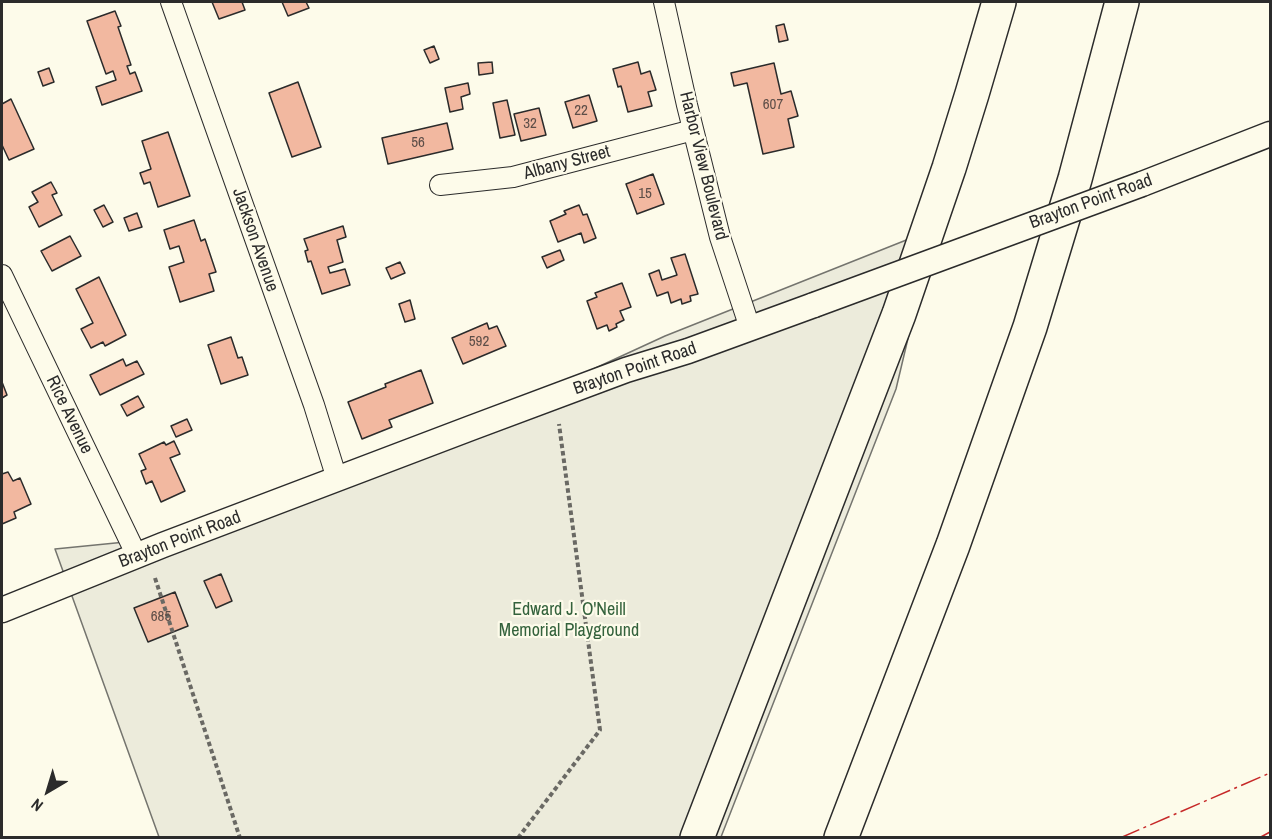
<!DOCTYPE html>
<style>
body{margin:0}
#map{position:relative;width:1272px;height:839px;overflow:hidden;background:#fdfbea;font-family:"Archivo Narrow",sans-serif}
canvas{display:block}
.frame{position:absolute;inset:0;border:3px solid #2b2b2b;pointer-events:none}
.north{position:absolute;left:18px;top:761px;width:60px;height:60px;-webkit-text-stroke:4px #fdfbea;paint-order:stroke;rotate:218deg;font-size:16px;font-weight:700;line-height:24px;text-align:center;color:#2b2b2b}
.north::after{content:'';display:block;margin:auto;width:21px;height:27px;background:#2b2b2b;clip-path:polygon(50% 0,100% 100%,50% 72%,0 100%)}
</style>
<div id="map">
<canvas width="1272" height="839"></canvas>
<div class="frame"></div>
<div class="north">N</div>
</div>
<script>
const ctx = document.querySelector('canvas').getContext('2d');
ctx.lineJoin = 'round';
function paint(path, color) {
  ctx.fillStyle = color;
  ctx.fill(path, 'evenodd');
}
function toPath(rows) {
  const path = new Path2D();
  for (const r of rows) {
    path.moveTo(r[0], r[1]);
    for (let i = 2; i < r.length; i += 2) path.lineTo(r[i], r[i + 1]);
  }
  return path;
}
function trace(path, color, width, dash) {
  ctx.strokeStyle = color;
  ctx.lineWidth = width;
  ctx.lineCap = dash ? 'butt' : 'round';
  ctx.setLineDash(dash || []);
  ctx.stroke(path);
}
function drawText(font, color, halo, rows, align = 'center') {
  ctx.font = font + ' "Archivo Narrow",sans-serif';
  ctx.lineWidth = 4.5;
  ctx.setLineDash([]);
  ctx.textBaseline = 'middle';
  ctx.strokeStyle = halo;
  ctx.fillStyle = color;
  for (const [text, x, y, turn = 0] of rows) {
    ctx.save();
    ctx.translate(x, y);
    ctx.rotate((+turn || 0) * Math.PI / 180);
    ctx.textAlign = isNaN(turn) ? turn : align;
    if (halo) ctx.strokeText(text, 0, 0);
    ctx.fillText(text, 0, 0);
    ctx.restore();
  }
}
const green = toPath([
 [934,229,896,389,721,837,159,837,55,549,206,534,385,465,665,336,934,229]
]);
paint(green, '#ecebdb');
trace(green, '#74746e', 1.5);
const building = toPath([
 [212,2,242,2,245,10,219,19,212,2],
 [282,2,306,2,309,8,288,16,282,2],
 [115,11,121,26,118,27,131,65,127,66,130,74,135,72,142,91,102,105,96,87,116,80,113,71,106,74,87,21,115,11],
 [784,24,788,40,779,42,776,26,784,24],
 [434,46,439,59,430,63,424,50,434,46],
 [492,62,493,73,479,75,478,63,492,62],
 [638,62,641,74,650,71,656,90,648,92,652,106,628,112,621,86,618,87,613,69,638,62],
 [774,63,781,94,791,91,798,116,788,119,794,147,763,154,747,83,734,86,731,73,774,63],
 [49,68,54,82,43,86,38,72,49,68],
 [298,82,321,147,292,157,269,93,298,82],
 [468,83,470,94,461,97,463,109,450,112,445,88,468,83],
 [589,95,597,121,573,128,565,102,589,95],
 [11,99,34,149,9,160,2,145,2,104,11,99],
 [507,100,515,135,500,138,493,103,507,100],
 [539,108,546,135,521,141,514,114,539,108],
 [447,123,453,149,388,164,382,138,447,123],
 [168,132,190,196,158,207,150,182,144,184,140,173,151,169,142,141,168,132],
 [653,174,664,204,637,214,626,184,653,174],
 [51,182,57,193,52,195,62,215,39,227,29,207,38,202,32,192,51,182],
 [104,205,113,222,103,227,94,210,104,205],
 [579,205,583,215,587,214,596,238,584,243,581,233,558,242,550,221,566,214,564,211,579,205],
 [137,213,142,227,129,231,124,218,137,213],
 [194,220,201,241,205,239,216,272,209,274,214,291,180,302,169,267,184,262,179,246,170,249,164,230,194,220],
 [343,226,346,237,337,240,343,262,328,267,330,273,345,269,350,285,322,294,311,261,308,262,305,251,308,250,304,239,343,226],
 [70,236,81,256,52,271,41,251,70,236],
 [560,250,564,260,547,268,542,257,560,250],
 [685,254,698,294,690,296,691,301,682,304,681,299,671,303,668,292,657,296,649,274,659,270,662,280,677,275,671,258,685,254],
 [400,262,405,273,391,279,386,268,400,262],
 [99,277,126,335,105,346,103,342,91,348,81,329,93,323,76,289,99,277],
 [622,283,631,307,620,311,624,320,616,324,617,327,609,331,607,325,597,329,587,301,597,297,595,293,622,283],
 [410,300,415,319,405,322,399,304,410,300],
 [487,323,489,329,497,326,506,346,463,364,452,338,487,323],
 [231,337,238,358,242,357,248,375,221,384,208,345,231,337],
 [123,359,126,366,137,361,144,374,100,395,90,375,123,359],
 [421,370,433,403,389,420,392,427,362,439,348,402,386,387,385,384,421,370],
 [2,382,7,395,2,398,2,382],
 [138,396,144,407,127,416,121,405,138,396],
 [187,419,192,430,176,437,171,426,187,419],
 [174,441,180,454,170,458,185,491,161,502,152,481,146,484,141,471,146,469,139,454,164,442,166,445,174,441],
 [8,472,13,481,20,478,31,504,14,512,16,518,2,524,2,474,8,472],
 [221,574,232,601,216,608,204,581,221,574],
 [175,592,188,626,148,642,134,608,175,592]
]);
paint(building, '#f2b8a0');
trace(building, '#2b2b2b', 1.5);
const minor = toPath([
 [171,2,314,405,337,479],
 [664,2,687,105,720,237,750,328],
 [440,185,513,177,693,130],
 [2,275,137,556]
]);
const tertiary = toPath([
 [1142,184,1270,134],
 [2,610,163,545,471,428,626,370,688,351,814,305]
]);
const motorway = toPath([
 [697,838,899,314,949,168,972,94,999,2],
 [841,838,953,545,1030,327,1075,179,1122,2]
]);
trace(minor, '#2b2b2b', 22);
trace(tertiary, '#2b2b2b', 27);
trace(motorway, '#2b2b2b', 36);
trace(toPath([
 [155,578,240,838],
 [518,838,600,730,559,424]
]), '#6a6964', 4, [4.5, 3]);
trace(minor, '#fdfbea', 20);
trace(tertiary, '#fdfbea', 24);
trace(motorway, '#fdfbea', 33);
const tertiaryBridge = toPath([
 [814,305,1142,184]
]);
trace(tertiaryBridge, '#2b2b2b', 27, []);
trace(tertiaryBridge, '#fdfbea', 24);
trace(toPath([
 [1120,838,1270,773],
 [1259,838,1270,832]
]), '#c62828', 1.5, [21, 4.5, 3, 4.5]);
drawText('15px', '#5d4e48', null, [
 ["607",773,105],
 ["22",581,111],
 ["32",530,124],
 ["56",418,143],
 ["15",645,194],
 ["592",479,342],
 ["685",161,617]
]);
drawText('18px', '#2b2b2b', '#fdfbea', [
 ["Albany Street",567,163,-15],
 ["Harbor View Boulevard",703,166,76],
 ["Brayton Point Road",1091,202,-20],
 ["Jackson Avenue",255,240,71],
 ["Brayton Point Road",635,369,-19],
 ["Rice Avenue",69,415,64],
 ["Brayton Point Road",180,540,-21]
]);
drawText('18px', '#34623c', '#fdfbea', [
 ["Edward J. O'Neill",569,610],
 ["Memorial Playground",569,631]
]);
</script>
